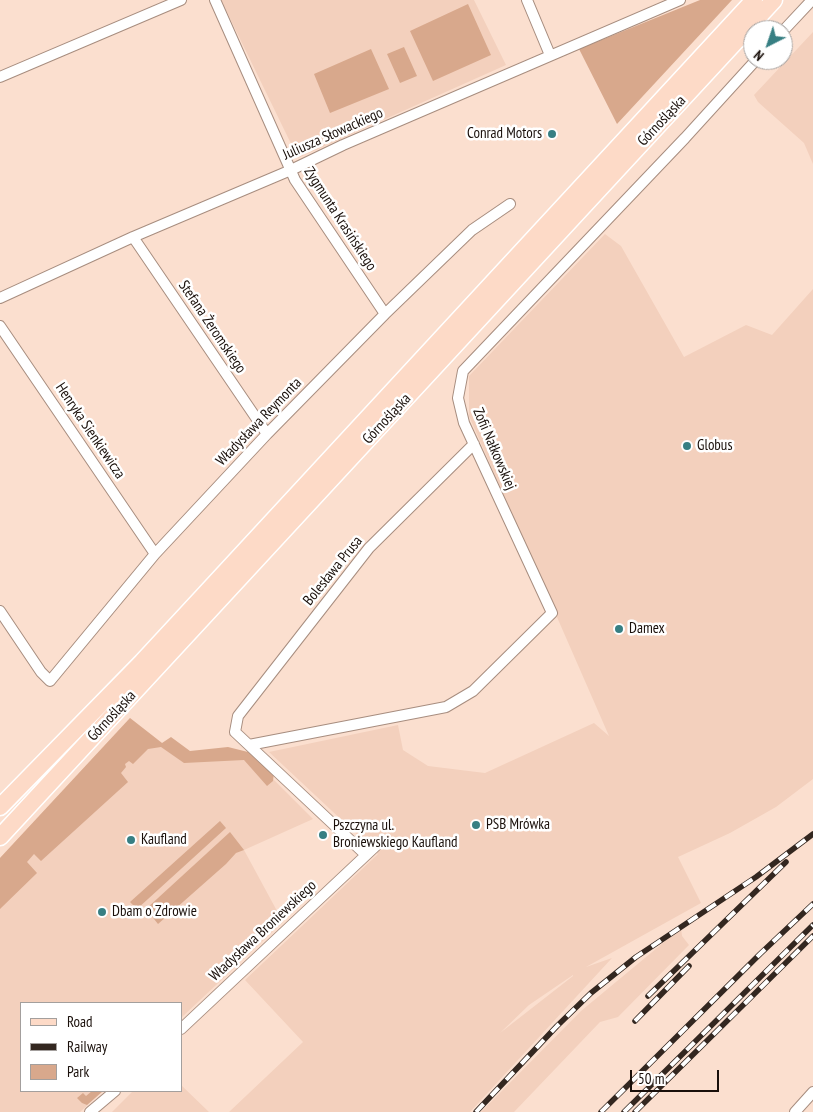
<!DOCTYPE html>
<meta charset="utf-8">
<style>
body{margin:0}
#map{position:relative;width:813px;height:1112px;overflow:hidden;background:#fbdfcf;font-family:"PT Sans Narrow",sans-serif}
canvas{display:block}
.legend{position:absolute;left:20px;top:1002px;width:162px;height:90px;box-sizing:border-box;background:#fff;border:1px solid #a39f9d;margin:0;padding:6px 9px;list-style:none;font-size:15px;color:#190f0a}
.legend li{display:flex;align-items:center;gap:10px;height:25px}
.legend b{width:25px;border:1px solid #a39f9d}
.north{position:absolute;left:743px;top:20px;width:50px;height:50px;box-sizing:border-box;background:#fff;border:1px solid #a39f9d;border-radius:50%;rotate:221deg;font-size:14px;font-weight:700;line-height:20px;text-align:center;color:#190f0a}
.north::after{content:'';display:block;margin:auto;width:18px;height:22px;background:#377f83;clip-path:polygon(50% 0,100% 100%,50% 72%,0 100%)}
.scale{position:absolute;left:630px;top:1070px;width:89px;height:22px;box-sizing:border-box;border:2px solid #190f0a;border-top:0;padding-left:6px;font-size:15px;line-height:18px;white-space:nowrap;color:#190f0a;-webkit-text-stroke:4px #fff;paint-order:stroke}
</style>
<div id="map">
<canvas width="813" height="1112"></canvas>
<ul class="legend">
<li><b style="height:6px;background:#fddac7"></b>Road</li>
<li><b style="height:6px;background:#332720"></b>Railway</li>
<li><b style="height:14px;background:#d8a88c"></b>Park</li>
</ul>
<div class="north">N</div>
<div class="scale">50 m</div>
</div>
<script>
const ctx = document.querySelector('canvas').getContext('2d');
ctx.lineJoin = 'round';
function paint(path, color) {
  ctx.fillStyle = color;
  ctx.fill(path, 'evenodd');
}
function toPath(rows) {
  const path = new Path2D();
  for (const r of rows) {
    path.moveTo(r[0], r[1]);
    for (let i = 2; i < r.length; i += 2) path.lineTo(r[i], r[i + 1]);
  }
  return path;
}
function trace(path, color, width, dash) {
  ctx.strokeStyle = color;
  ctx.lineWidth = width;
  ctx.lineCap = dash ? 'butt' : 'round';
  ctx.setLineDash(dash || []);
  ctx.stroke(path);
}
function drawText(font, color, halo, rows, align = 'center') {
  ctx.font = font + ' "PT Sans Narrow",sans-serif';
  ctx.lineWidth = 5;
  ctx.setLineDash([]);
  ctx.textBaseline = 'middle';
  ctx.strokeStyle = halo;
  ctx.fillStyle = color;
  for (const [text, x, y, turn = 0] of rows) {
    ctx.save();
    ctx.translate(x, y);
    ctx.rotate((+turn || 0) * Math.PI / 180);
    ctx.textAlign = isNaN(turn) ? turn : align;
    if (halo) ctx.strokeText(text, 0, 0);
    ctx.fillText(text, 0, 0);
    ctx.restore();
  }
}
paint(toPath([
 [221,0,474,0,506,65,298,158],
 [813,32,813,164,804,143,758,102,754,95],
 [605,234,621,246,684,357,746,325,772,335,813,289,813,779,776,807,730,833,678,857,701,903,586,967,612,958,470,1112,229,1112,303,1042,245,980,378,854,269,752,398,725,403,750,428,766,485,773,594,723,609,736,469,416,469,376],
 [573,975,573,976,500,1033,529,1005],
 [130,718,162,743,186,759,249,755,313,819,244,850,283,922,181,1018,181,1003,21,1003,21,1091,103,1091,80,1112,0,1112,0,858],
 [681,928,682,936,689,945,618,1017,600,1022,514,1112,481,1112,581,1011],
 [181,1085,209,1112,112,1112,133,1091,181,1091]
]), '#f3d0bd');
paint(toPath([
 [700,0,732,0,617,124,579,49],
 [468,4,491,55,433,81,410,31],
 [404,47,417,76,400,83,387,54],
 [371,49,389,89,330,113,314,74],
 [130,718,162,743,171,737,190,751,228,747,248,752,274,773,273,781,267,786,244,760,184,763,161,747,148,749,133,764,129,761,125,764,126,767,121,773,128,782,41,861,34,854,27,862,37,873,0,909,0,858],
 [220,821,226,828,137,909,130,902],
 [230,832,244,850,236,853,226,864,158,924,146,909],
 [92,1091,103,1091,87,1105,82,1103,77,1098,83,1093,86,1096]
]), '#d8a88c');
const street = toPath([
 [215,0,295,180,385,314],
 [527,0,550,55],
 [783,31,812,0],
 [0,77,181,0],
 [133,237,267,434],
 [0,298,133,237,291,170,343,145,680,0],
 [0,326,155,554],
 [0,611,41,672,50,681,155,554,267,434,385,314,472,230,510,204],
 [249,745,446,707,473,691,552,613,464,423,458,398,463,371,685,138,756,60],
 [366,855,235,732,238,716,369,548,474,444],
 [181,1029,380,842],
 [90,1112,115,1091],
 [795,1112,813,1092]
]);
const primary = toPath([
 [0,807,142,662,205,594,754,0],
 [0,837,774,0]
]);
trace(street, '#a78d7f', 12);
trace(primary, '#fff', 19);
trace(street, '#fff', 10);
trace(primary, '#fddac7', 16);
const rail = toPath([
 [648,996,786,862],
 [635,1021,689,966],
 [476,1112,557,1026,591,993,636,957,756,877,813,834],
 [601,1112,760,954,813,904],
 [624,1112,813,925],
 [635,1112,813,936]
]);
trace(rail, '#332720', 5.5);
trace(rail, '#fff', 4, [11]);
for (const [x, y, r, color] of [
 [552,134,5,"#377f83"],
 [687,446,5,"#377f83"],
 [619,629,5,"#377f83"],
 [476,825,5,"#377f83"],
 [323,835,5,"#377f83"],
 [131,840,5,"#377f83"],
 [102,912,5,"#377f83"]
]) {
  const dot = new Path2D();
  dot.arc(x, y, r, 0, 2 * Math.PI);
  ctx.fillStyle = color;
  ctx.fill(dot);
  trace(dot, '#fff', 2);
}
drawText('15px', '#190f0a', '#fff', [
 ["Górnośląska",662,121,-47],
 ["Juliusza Słowackiego",333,134,-24],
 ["Zygmunta Krasińskiego",340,219,57],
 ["Stefana Żeromskiego",212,327,56],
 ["Górnośląska",387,419,-47],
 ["Władysława Reymonta",259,422,-46],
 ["Henryka Sienkiewicza",90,431,56],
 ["Zofii Nałkowskiej",494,449,67],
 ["Bolesława Prusa",333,571,-51],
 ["Górnośląska",112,716,-47],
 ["Władysława Broniewskiego",263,931,-43]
]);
drawText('15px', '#190f0a', '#fff', [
 ["Conrad Motors",542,134,"right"],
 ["Globus",697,446],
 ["Damex",629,629],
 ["PSB Mrówka",486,825],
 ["Pszczyna ul.",333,826],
 ["Broniewskiego Kaufland",333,843],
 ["Kaufland",141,840],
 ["Dbam o Zdrowie",112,912]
], 'left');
</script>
